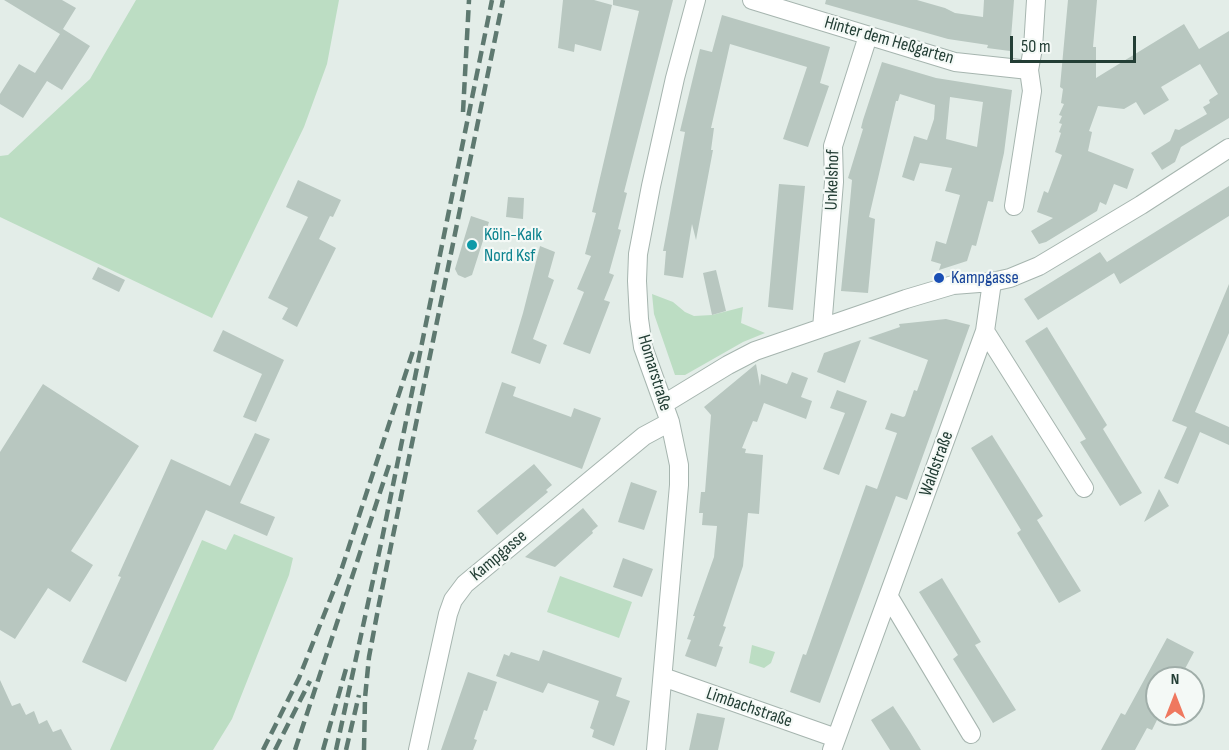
<!DOCTYPE html>
<meta charset="utf-8">
<style>
body{margin:0}
#map{position:relative;width:1229px;height:750px;overflow:hidden;background:#e3ede8;font-family:"Sofia Sans Condensed",sans-serif}
canvas{display:block}
.north{position:absolute;left:1145px;top:666px;width:60px;height:60px;box-sizing:border-box;background:#f4f9f6;border:2px solid #a0aea9;border-radius:50%;rotate:0deg;font-size:16px;font-weight:700;line-height:24px;text-align:center;color:#233e35}
.north::after{content:'';display:block;margin:auto;width:21px;height:27px;background:#ef785f;clip-path:polygon(50% 0,100% 100%,50% 72%,0 100%)}
.scale{position:absolute;left:1010px;top:36px;width:126px;height:27px;box-sizing:border-box;border:3px solid #233e35;border-top:0;padding-left:8px;font-size:18px;line-height:21px;white-space:nowrap;color:#233e35;-webkit-text-stroke:4px #f4f9f6;paint-order:stroke}
</style>
<div id="map">
<canvas width="1229" height="750"></canvas>
<div class="north">N</div>
<div class="scale">50 m</div>
</div>
<script>
const ctx = document.querySelector('canvas').getContext('2d');
ctx.lineJoin = 'round';
function paint(path, color) {
  ctx.fillStyle = color;
  ctx.fill(path, 'evenodd');
}
function toPath(rows) {
  const path = new Path2D();
  for (const r of rows) {
    path.moveTo(r[0], r[1]);
    for (let i = 2; i < r.length; i += 2) path.lineTo(r[i], r[i + 1]);
  }
  return path;
}
function trace(path, color, width, dash) {
  ctx.strokeStyle = color;
  ctx.lineWidth = width;
  ctx.lineCap = dash ? 'butt' : 'round';
  ctx.setLineDash(dash || []);
  ctx.stroke(path);
}
function drawText(font, color, halo, rows, align = 'center') {
  ctx.font = font + ' "Sofia Sans Condensed",sans-serif';
  ctx.lineWidth = 4.5;
  ctx.setLineDash([]);
  ctx.textBaseline = 'middle';
  ctx.strokeStyle = halo;
  ctx.fillStyle = color;
  for (const [text, x, y, turn = 0] of rows) {
    ctx.save();
    ctx.translate(x, y);
    ctx.rotate((+turn || 0) * Math.PI / 180);
    ctx.textAlign = isNaN(turn) ? turn : align;
    if (halo) ctx.strokeText(text, 0, 0);
    ctx.fillText(text, 0, 0);
    ctx.restore();
  }
}
paint(toPath([
 [136,0,339,0,327,64,304,127,212,318,0,217,0,156,8,155,90,79],
 [652,294,673,302,685,312,694,316,712,315,743,307,741,323,765,333,743,342,685,375,675,375,654,314],
 [234,534,293,558,289,575,232,719,213,750,110,750,202,540,226,550],
 [560,576,632,602,619,638,547,612],
 [752,645,775,652,771,663,764,668,749,663]
]), '#bcddc3');
paint(toPath([
 [4,0,62,0,76,8,63,29,90,46,62,90,47,81,23,118,0,104,0,94,19,64,35,73,60,34],
 [563,0,594,0,612,5,601,51,575,44,574,52,558,48],
 [613,0,673,0,624,192,627,193,618,229,621,230,609,273,614,275,604,300,610,302,590,354,563,344,584,292,577,289,591,256,585,254,596,213,592,212,639,11,613,5],
 [826,0,917,0,945,8,955,13,983,17,984,0,1014,0,1010,51,987,48,988,45,948,39,825,4],
 [1068,0,1097,0,1093,47,1096,47,1096,78,1184,24,1199,49,1229,31,1229,118,1181,147,1175,162,1162,170,1151,153,1170,141,1175,129,1179,130,1207,114,1203,107,1210,103,1209,100,1218,94,1200,64,1161,87,1169,100,1144,115,1136,102,1124,109,1098,106,1089,131,1092,132,1088,151,1134,169,1127,189,1114,184,1106,205,1100,202,1097,211,1046,242,1039,244,1031,231,1053,218,1037,212,1044,191,1048,193,1062,155,1055,152,1061,133,1059,132,1062,124,1059,123,1062,116,1059,115,1064,104,1061,103,1063,89,1060,87],
 [722,15,830,47,820,83,829,86,808,147,783,139,807,67,730,44,711,128,714,128,711,150,713,150,696,240,692,224,683,278,664,275,666,251,663,251,685,132,680,131,700,49,712,52],
 [882,62,936,78,1012,90,1004,153,993,202,988,201,976,246,972,245,967,261,939,270,941,264,931,261,936,241,946,244,960,195,945,191,952,168,920,163,914,181,902,177,914,136,927,140,934,119,935,105,900,94,898,101,896,101,869,217,875,219,868,293,841,291,850,202,852,180,848,178,863,129,861,128,863,120],
 [950,97,983,102,977,147,946,139],
 [298,180,341,200,333,217,330,216,319,239,336,248,297,327,282,319,288,308,268,298,308,217,286,207],
 [779,184,805,186,793,310,768,307],
 [1229,186,1229,216,1120,284,1114,273,1038,320,1024,299,1100,252,1107,262],
 [508,197,524,198,523,219,506,217],
 [471,216,489,222,472,275,465,278,458,275,455,269],
 [540,246,555,252,548,277,554,280,533,339,547,345,540,364,511,353,523,313],
 [98,267,125,280,119,292,92,279],
 [716,270,726,311,712,315,703,273],
 [1229,284,1229,333,1195,412,1229,427,1229,445,1200,432,1178,484,1164,478,1187,427,1172,421],
 [946,319,970,325,907,500,896,496,820,703,790,692,803,654,806,655,866,485,877,489,897,433,885,429,891,413,903,417,905,416,914,390,917,391,928,360,868,338,900,327,899,324],
 [1047,327,1107,425,1103,429,1142,493,1120,506,1080,442,1086,439,1025,341],
 [223,330,284,360,256,422,243,417,262,374,213,351],
 [861,340,845,383,817,372,824,353],
 [756,364,760,386,761,374,787,384,792,372,808,378,801,397,812,401,806,419,764,403,757,422,753,421,742,448,746,449,745,453,763,455,759,514,748,513,743,566,723,626,726,627,719,646,723,647,716,667,685,656,691,640,687,639,695,616,693,616,714,557,717,526,702,525,703,513,699,513,701,492,705,492,711,415,704,407],
 [502,382,516,387,513,396,571,417,574,408,601,418,582,469,485,433],
 [43,384,139,446,71,551,93,565,70,602,48,588,15,639,0,630,0,452],
 [837,390,867,401,839,475,823,469,845,413,830,408],
 [255,433,270,439,240,503,275,517,267,536,206,510,126,682,82,662,121,577,118,576,171,459,230,486],
 [992,435,1043,516,1037,520,1081,591,1059,603,1017,533,1021,530,971,448],
 [534,464,552,485,546,490,548,492,497,535,477,511],
 [631,482,657,491,644,530,618,522],
 [1159,489,1169,506,1144,522],
 [583,508,598,526,592,531,593,533,555,567,525,557],
 [623,558,653,569,642,597,613,587],
 [942,578,981,642,975,645,1016,710,993,723,953,659,958,655,919,592],
 [1167,638,1194,652,1180,678,1157,678,1157,720,1152,730,1147,728,1135,750,1101,750,1121,713,1125,715],
 [543,650,622,678,616,696,630,701,614,746,592,737,594,730,590,728,599,701,548,683,543,693,496,676,504,654,509,656,511,652,539,661],
 [468,672,497,682,487,711,484,710,474,739,477,740,473,750,441,750],
 [0,680,12,706,20,703,26,715,34,711,39,724,47,720,53,732,61,729,72,750,0,750],
 [893,706,910,732,921,750,890,750,871,720],
 [697,713,725,718,718,750,689,750]
]), '#b8c7c0');
const minor = toPath([
 [752,0,955,62,1029,70],
 [1014,206,1032,91,1029,70,1033,48,1036,0],
 [822,328,834,182,833,146,868,36],
 [985,331,1084,488],
 [664,404,728,365,755,351,906,299,953,285,992,282,1010,278,1039,266,1141,205,1229,148],
 [889,597,971,734],
 [663,677,836,738],
 [418,750,448,614,453,600,465,584,644,436,670,422],
 [656,750,679,485,679,465,670,422,643,347,639,319,637,281,638,254,651,186,675,78,696,0],
 [832,750,985,331,992,282]
]);
trace(minor, '#a6b5af', 20);
trace(minor, '#fff', 18);
trace(toPath([
 [463,112,469,0],
 [263,750,299,678,339,577,413,351],
 [275,750,310,681],
 [295,750,390,462],
 [323,750,346,669],
 [336,750,382,539,492,0],
 [346,750,359,695],
 [364,750,365,698,369,657,379,604,503,0]
]), '#5e7970', 4.5, [12, 6]);
for (const [x, y, r, color] of [
 [472,245,6,"#0f9aa8"],
 [939,278,6,"#1a4fb4"]
]) {
  const dot = new Path2D();
  dot.arc(x, y, r, 0, 2 * Math.PI);
  ctx.fillStyle = color;
  ctx.fill(dot);
  trace(dot, '#f4f9f6', 2);
}
drawText('18px', '#233e35', '#f4f9f6', [
 ["Hinter dem Heßgarten",889,41,16],
 ["Unkelshof",833,180,-88],
 ["Homarstraße",654,373,73],
 ["Waldstraße",937,464,-70],
 ["Kampgasse",499,556,-40],
 ["Limbachstraße",749,708,19]
]);
drawText('18px', '#0d838f', '#f4f9f6', [
 ["Köln-Kalk",484,235],
 ["Nord Ksf",484,256]
], 'left');
drawText('18px', '#164399', '#f4f9f6', [
 ["Kampgasse",951,278]
], 'left');
</script>
